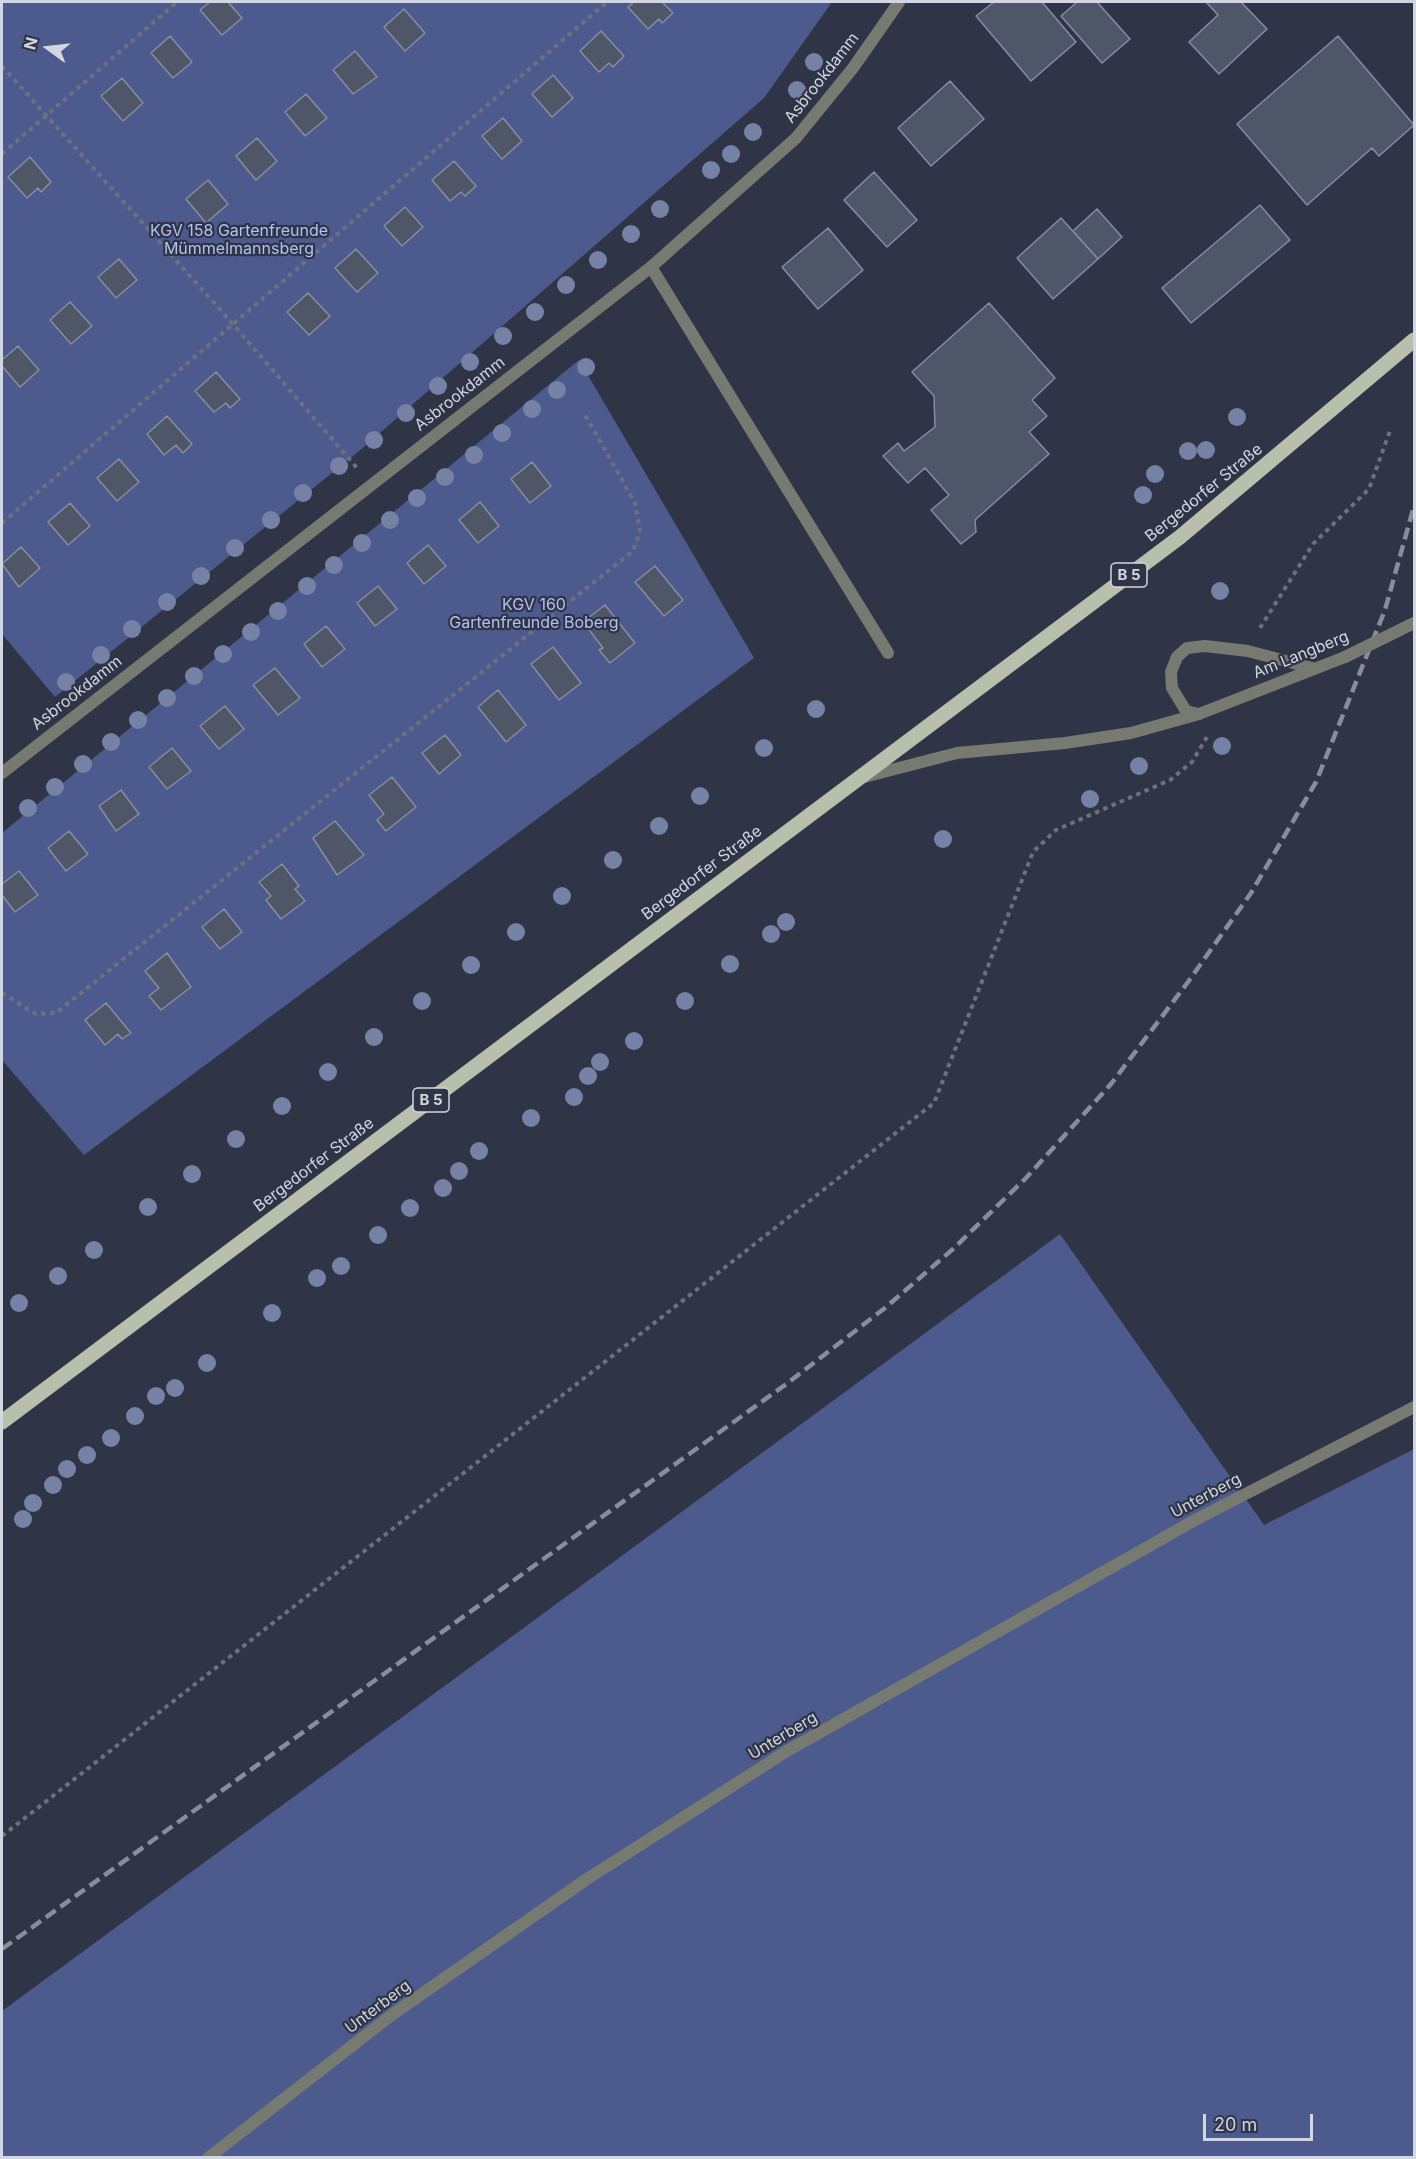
<!DOCTYPE html>
<meta charset="utf-8">
<style>
body{margin:0}
#map{position:relative;width:1416px;height:2159px;overflow:hidden;background:#2f3446;font-family:Inter,sans-serif}
canvas{display:block}
.frame{position:absolute;inset:0;border:3px solid #d2d6e1;pointer-events:none}
.north{position:absolute;left:18px;top:18px;width:60px;height:60px;-webkit-text-stroke:4px #2f3446;paint-order:stroke;rotate:285deg;font-size:16px;font-weight:700;line-height:24px;text-align:center;color:#d2d6e1}
.north::after{content:'';display:block;margin:auto;width:21px;height:27px;background:#d2d6e1;clip-path:polygon(50% 0,100% 100%,50% 72%,0 100%)}
.scale{position:absolute;left:1203px;top:2114px;width:110px;height:27px;box-sizing:border-box;border:3px solid #d2d6e1;border-top:0;padding-left:8px;font-size:18px;line-height:21px;white-space:nowrap;color:#d2d6e1;-webkit-text-stroke:4px #2f3446;paint-order:stroke}
</style>
<div id="map">
<canvas width="1416" height="2159"></canvas>
<div class="frame"></div>
<div class="north">N</div>
<div class="scale">20 m</div>
</div>
<script>
const ctx = document.querySelector('canvas').getContext('2d');
ctx.lineJoin = 'round';
function paint(path, color) {
  ctx.fillStyle = color;
  ctx.fill(path, 'evenodd');
}
function toPath(rows) {
  const path = new Path2D();
  for (const r of rows) {
    path.moveTo(r[0], r[1]);
    for (let i = 2; i < r.length; i += 2) path.lineTo(r[i], r[i + 1]);
  }
  return path;
}
function trace(path, color, width, dash) {
  ctx.strokeStyle = color;
  ctx.lineWidth = width;
  ctx.lineCap = dash ? 'butt' : 'round';
  ctx.setLineDash(dash || []);
  ctx.stroke(path);
}
function drawText(font, color, halo, rows, align = 'center') {
  ctx.font = font + ' Inter,sans-serif';
  ctx.lineWidth = 4.5;
  ctx.setLineDash([]);
  ctx.textBaseline = 'middle';
  ctx.strokeStyle = halo;
  ctx.fillStyle = color;
  for (const [text, x, y, turn = 0] of rows) {
    ctx.save();
    ctx.translate(x, y);
    ctx.rotate((+turn || 0) * Math.PI / 180);
    ctx.textAlign = isNaN(turn) ? turn : align;
    if (halo) ctx.strokeText(text, 0, 0);
    ctx.fillText(text, 0, 0);
    ctx.restore();
  }
}
paint(toPath([
 [2,2,832,2,764,98,358,452,55,697,2,634],
 [579,360,754,658,84,1155,2,1060,2,833],
 [1060,1234,1264,1525,1414,1449,1414,2157,2,2157,2,2011]
]), '#4c5a8d');
const building = toPath([
 [210,2,228,2,242,18,222,35,200,10,210,2],
 [634,2,662,2,673,13,662,23,659,19,648,29,628,7,634,2],
 [994,2,1042,2,1076,42,1031,81,976,16,994,2],
 [1077,2,1097,2,1130,39,1102,63,1061,16,1077,2],
 [1206,2,1241,2,1267,29,1219,74,1189,42,1218,15,1206,2],
 [404,9,425,33,405,51,384,27,404,9],
 [601,31,624,56,613,67,609,63,599,72,580,51,601,31],
 [170,36,192,62,173,78,151,53,170,36],
 [1338,36,1414,125,1379,156,1372,148,1307,205,1237,124,1338,36],
 [355,51,377,77,353,94,333,70,355,51],
 [553,75,573,98,552,117,532,94,553,75],
 [122,78,143,103,123,121,101,96,122,78],
 [950,81,984,119,931,166,898,128,950,81],
 [306,94,327,118,305,136,285,112,306,94],
 [503,118,522,141,502,159,482,136,503,118],
 [257,138,277,161,256,180,236,156,257,138],
 [30,157,51,182,41,192,38,188,27,198,8,177,30,157],
 [454,161,476,186,465,196,461,192,450,201,432,180,454,161],
 [874,172,917,220,887,247,844,200,874,172],
 [208,180,228,204,206,223,186,199,208,180],
 [1260,205,1290,240,1191,323,1162,288,1260,205],
 [405,207,423,227,402,246,384,226,405,207],
 [1097,209,1122,237,1098,259,1073,231,1097,209],
 [1061,218,1098,259,1053,299,1017,258,1061,218],
 [828,228,863,270,818,309,782,267,828,228],
 [356,249,378,273,357,292,335,268,356,249],
 [119,259,137,280,116,298,98,277,119,259],
 [308,293,330,316,309,335,287,312,308,293],
 [70,302,92,326,71,344,50,320,70,302],
 [989,303,1055,378,1032,400,1047,416,1029,432,1049,454,975,520,976,532,961,544,931,510,949,495,925,468,908,483,883,456,898,443,904,451,935,427,934,396,912,372,989,303],
 [18,346,39,370,20,387,2,366,2,360,18,346],
 [216,372,240,399,230,408,226,403,214,412,195,391,216,372],
 [167,416,192,444,183,453,176,445,164,455,147,434,167,416],
 [119,459,139,482,117,501,97,478,119,459],
 [532,462,551,486,530,503,511,479,532,462],
 [480,502,499,526,478,543,459,520,480,502],
 [70,503,90,526,68,545,48,522,70,503],
 [428,545,446,566,424,584,407,563,428,545],
 [21,547,40,568,19,587,2,564,21,547],
 [655,566,683,600,664,616,635,582,655,566],
 [378,586,397,609,375,626,357,603,378,586],
 [605,605,635,643,610,663,599,650,603,648,583,622,605,605],
 [326,626,345,649,322,667,304,644,326,626],
 [553,647,581,683,559,700,531,664,553,647],
 [275,668,300,698,278,715,253,685,275,668],
 [498,690,526,725,506,742,478,707,498,690],
 [225,706,244,729,219,749,200,726,225,706],
 [445,735,461,755,439,774,422,753,445,735],
 [172,748,191,771,167,789,149,767,172,748],
 [392,777,416,807,386,831,377,820,384,814,369,795,392,777],
 [121,790,139,814,116,831,99,806,121,790],
 [335,821,364,855,337,875,313,838,335,821],
 [69,831,88,854,66,871,48,848,69,831],
 [282,864,299,886,295,889,305,901,281,919,266,900,271,896,259,882,282,864],
 [19,871,38,895,15,912,2,895,2,884,19,871],
 [224,909,242,932,220,949,202,927,224,909],
 [167,953,191,987,161,1010,149,996,159,988,145,971,167,953],
 [106,1003,131,1033,122,1039,118,1034,105,1045,85,1020,106,1003]
]);
paint(building, '#4f5668');
trace(building, '#868da2', 1.5);
trace(toPath([
 [2,66,232,323,357,468],
 [2,154,177,2],
 [2,523,607,2],
 [1260,628,1313,544,1369,489,1391,428],
 [2,993,36,1014,56,1013,633,551,640,532,635,503,583,411],
 [2,1836,934,1103,1033,852,1056,830,1170,780,1192,762,1207,737]
]), '#6c7080', 4, [4.5, 4.5]);
trace(toPath([
 [651,267,888,653],
 [1199,714,1186,711,1172,688,1171,672,1177,657,1187,648,1205,646,1248,651,1312,668]
]), '#777a71', 12);
trace(toPath([
 [2,773,651,267,796,138,853,68,899,2],
 [208,2158,393,2014,587,1879,787,1751,1197,1519,1414,1407]
]), '#777a71', 12);
trace(toPath([
 [864,777,957,753,1065,743,1131,733,1199,714,1345,657]
]), '#777a71', 12);
trace(toPath([
 [2,1422,1180,537,1414,340]
]), '#b8bfac', 15);
trace(toPath([
 [2,1949,785,1385,885,1308,953,1249,1026,1178,1111,1084,1188,982,1251,893,1316,782,1385,610,1414,506]
]), '#898d9b', 4.5, [12, 6]);
trace(toPath([
 [1345,657,1414,623]
]), '#777a71', 12);
ctx.fillStyle = '#7682a5';
for (const [x, y] of [
 [814,62],
 [797,90],
 [753,132],
 [731,154],
 [711,170],
 [660,209],
 [631,234],
 [598,260],
 [566,285],
 [535,312],
 [503,336],
 [470,362],
 [586,367],
 [438,386],
 [557,390],
 [532,409],
 [406,413],
 [1237,417],
 [502,433],
 [374,440],
 [1206,450],
 [1188,451],
 [474,455],
 [339,466],
 [1155,474],
 [445,477],
 [303,493],
 [1143,495],
 [417,498],
 [271,520],
 [390,520],
 [362,543],
 [235,548],
 [334,565],
 [201,576],
 [307,586],
 [1220,591],
 [167,602],
 [278,611],
 [132,629],
 [251,632],
 [223,654],
 [101,655],
 [194,676],
 [66,682],
 [167,698],
 [816,709],
 [138,720],
 [111,742],
 [1222,746],
 [764,748],
 [83,764],
 [1139,766],
 [55,787],
 [700,796],
 [1090,799],
 [28,808],
 [659,826],
 [943,839],
 [613,860],
 [562,896],
 [786,922],
 [516,932],
 [771,934],
 [730,964],
 [471,965],
 [422,1001],
 [685,1001],
 [374,1037],
 [634,1041],
 [600,1062],
 [328,1072],
 [588,1076],
 [574,1097],
 [282,1106],
 [531,1118],
 [236,1139],
 [479,1151],
 [459,1171],
 [192,1174],
 [443,1188],
 [148,1207],
 [410,1208],
 [378,1235],
 [94,1250],
 [341,1266],
 [58,1276],
 [317,1278],
 [19,1303],
 [272,1313],
 [207,1363],
 [175,1388],
 [156,1396],
 [135,1416],
 [111,1438],
 [87,1455],
 [67,1469],
 [53,1485],
 [33,1503],
 [23,1519]
]) {
  ctx.beginPath();
  ctx.arc(x, y, 9, 0, 2 * Math.PI);
  ctx.fill();
}
for (const [x, y, w] of [
 [1129,575,36],
 [431,1100,36]
]) {
  const box = new Path2D();
  box.roundRect(x - w / 2, y - 12, w, 24, 4.5);
  ctx.fillStyle = '#2f3446';
  ctx.fill(box);
  trace(box, '#d2d6e1', 1.5);
}
drawText('bold 15px', '#d2d6e1', null, [
 ["B 5",1129,575],
 ["B 5",431,1100]
]);
drawText('16px', '#d2d6e1', '#2f3446', [
 ["Asbrookdamm",822,78,-52],
 ["Asbrookdamm",460,394,-38],
 ["Bergedorfer Straße",1204,493,-39],
 ["Am Langberg",1301,655,-22],
 ["Asbrookdamm",77,693,-38],
 ["Bergedorfer Straße",702,873,-37],
 ["Bergedorfer Straße",314,1165,-37],
 ["Unterberg",1206,1496,-28],
 ["Unterberg",783,1736,-31],
 ["Unterberg",378,2007,-37]
]);
drawText('16px', '#b1c1f2', '#2f3446', [
 ["KGV 158 Gartenfreunde",239,231],
 ["Mümmelmannsberg",239,249],
 ["KGV 160",534,605],
 ["Gartenfreunde Boberg",534,623]
]);
</script>
